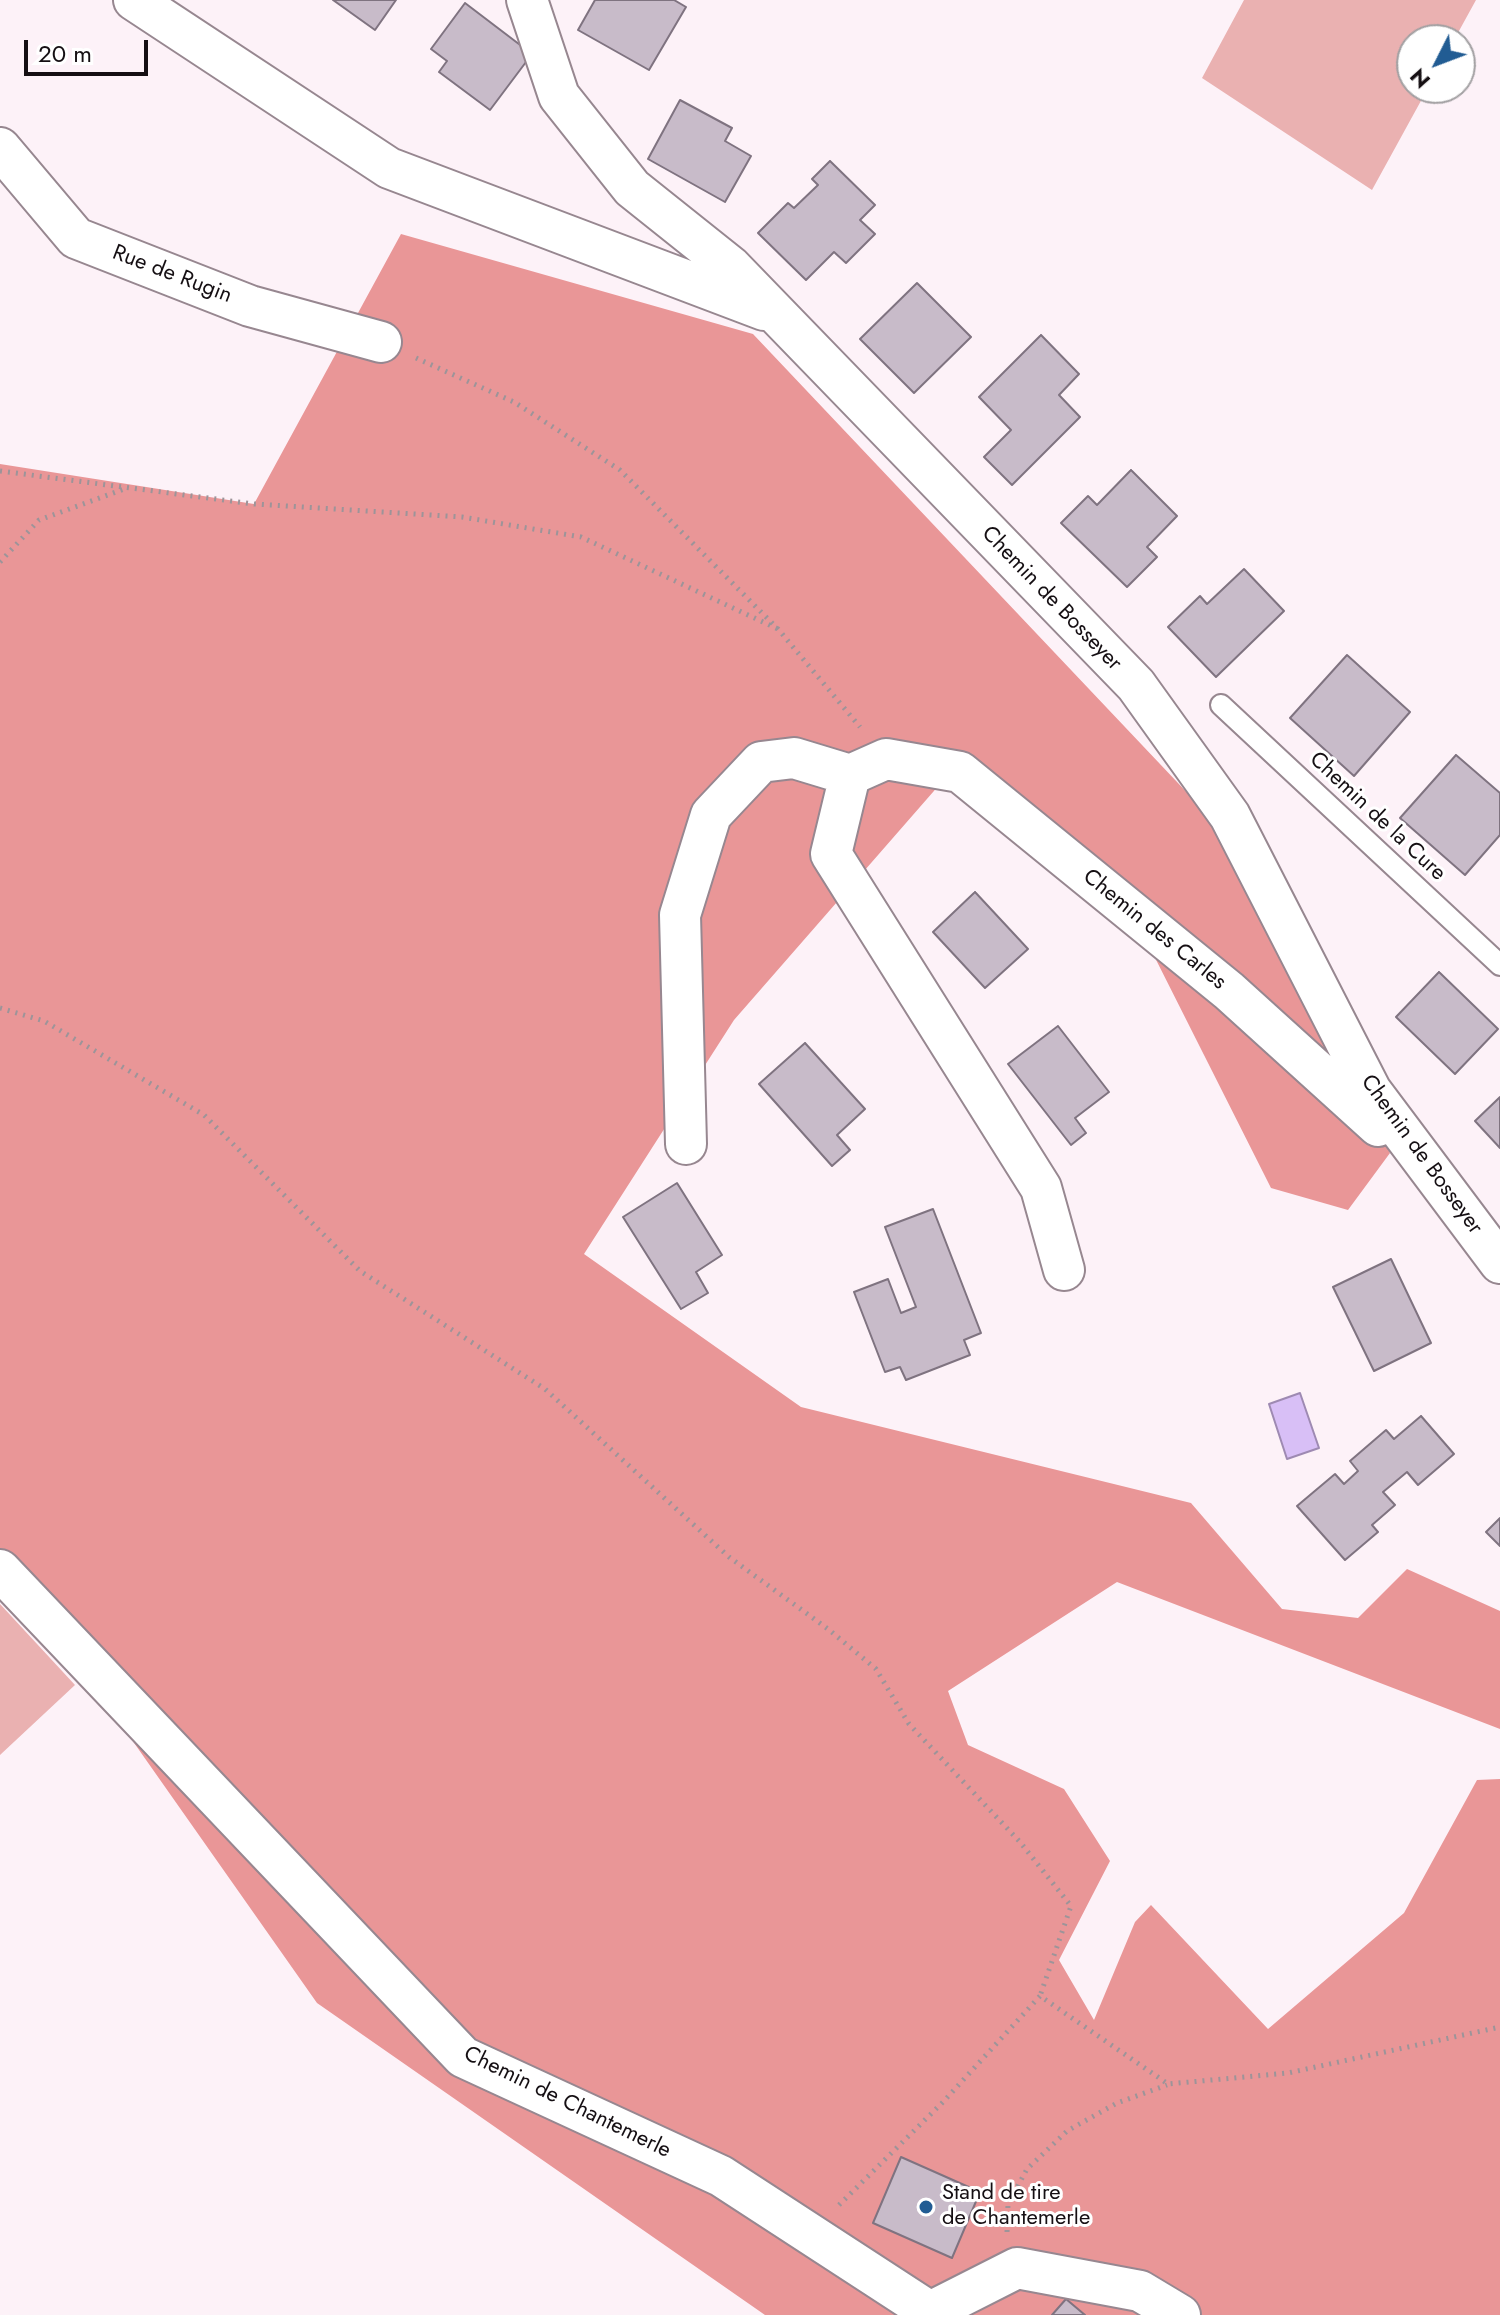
<!DOCTYPE html>
<style>
body{margin:0}
#map{position:relative;width:1500px;height:2315px;overflow:hidden;background:#fdf2f8;font-family:Jost,sans-serif}
canvas{display:block}
.north{position:absolute;left:1396px;top:24px;width:80px;height:80px;box-sizing:border-box;background:#fff;border:2px solid #a19fa1;border-radius:50%;rotate:228deg;font-size:22px;font-weight:700;line-height:32px;text-align:center;color:#150f13}
.north::after{content:'';display:block;margin:auto;width:28px;height:36px;background:#215c93;clip-path:polygon(50% 0,100% 100%,50% 72%,0 100%)}
.scale{position:absolute;left:24px;top:40px;width:124px;height:36px;box-sizing:border-box;border:4px solid #150f13;border-top:0;padding-left:10px;font-size:24px;line-height:28px;white-space:nowrap;color:#150f13;-webkit-text-stroke:6px #fff;paint-order:stroke}
</style>
<div id="map">
<canvas width="1500" height="2315"></canvas>
<div class="north">N</div>
<div class="scale">20 m</div>
</div>
<script>
const ctx = document.querySelector('canvas').getContext('2d');
ctx.lineJoin = 'round';
function paint(path, color) {
  ctx.fillStyle = color;
  ctx.fill(path, 'evenodd');
}
function toPath(rows) {
  const path = new Path2D();
  for (const r of rows) {
    path.moveTo(r[0], r[1]);
    for (let i = 2; i < r.length; i += 2) path.lineTo(r[i], r[i + 1]);
  }
  return path;
}
function trace(path, color, width, dash) {
  ctx.strokeStyle = color;
  ctx.lineWidth = width;
  ctx.lineCap = dash ? 'butt' : 'round';
  ctx.setLineDash(dash || []);
  ctx.stroke(path);
}
function drawText(font, color, halo, rows, align = 'center') {
  ctx.font = font + ' Jost,sans-serif';
  ctx.lineWidth = 6;
  ctx.setLineDash([]);
  ctx.textBaseline = 'middle';
  ctx.strokeStyle = halo;
  ctx.fillStyle = color;
  for (const [text, x, y, turn = 0] of rows) {
    ctx.save();
    ctx.translate(x, y);
    ctx.rotate((+turn || 0) * Math.PI / 180);
    ctx.textAlign = isNaN(turn) ? turn : align;
    if (halo) ctx.strokeText(text, 0, 0);
    ctx.fillText(text, 0, 0);
    ctx.restore();
  }
}
paint(toPath([
 [1244,0,1476,0,1454,40,1412,40,1412,88,1428,88,1372,190,1202,78],
 [0,1604,75,1685,0,1755]
]), '#eab1b1');
paint(toPath([
 [401,234,753,334,1213,820,1390,1153,1348,1210,1271,1188,1137,922,947,776,734,1020,584,1254,801,1407,1191,1503,1282,1609,1358,1618,1407,1569,1500,1611,1500,1729,1117,1582,948,1691,968,1745,1064,1789,1110,1861,1059,1960,1094,2020,1135,1922,1151,1905,1268,2029,1404,1913,1477,1780,1500,1779,1500,2315,765,2315,317,2003,87,1676,0,1584,0,464,254,504]
]), '#e99697');
const water = toPath([
 [1300,1393,1319,1448,1287,1459,1269,1404,1300,1393]
]);
paint(water, '#d8bff6');
trace(water, '#9e8ab2', 2);
const building = toPath([
 [333,0,396,0,375,30,333,0],
 [595,0,674,0,686,7,649,70,578,30,595,0],
 [465,3,532,54,490,110,439,72,447,61,431,49,465,3],
 [680,100,732,128,725,141,751,156,725,202,648,159,680,100],
 [830,161,875,205,860,220,875,234,846,263,834,252,806,280,758,233,788,203,794,208,818,185,812,179,830,161],
 [917,283,971,337,914,393,860,339,917,283],
 [1041,335,1079,374,1059,395,1080,417,1012,485,984,457,1011,430,979,397,1041,335],
 [1131,470,1177,516,1147,547,1157,557,1127,587,1061,523,1088,496,1097,505,1131,470],
 [1244,569,1284,611,1216,677,1168,627,1200,596,1207,604,1244,569],
 [1347,655,1410,712,1354,776,1290,718,1347,655],
 [1456,755,1500,793,1500,835,1465,875,1400,818,1456,755],
 [975,892,1028,949,985,988,933,932,975,892],
 [1439,972,1498,1029,1455,1074,1396,1017,1439,972],
 [1058,1026,1109,1092,1075,1118,1086,1133,1071,1145,1008,1064,1058,1026],
 [805,1043,865,1109,837,1135,850,1150,832,1166,759,1084,805,1043],
 [1500,1097,1500,1148,1475,1121,1500,1097],
 [677,1183,722,1255,696,1272,708,1293,681,1309,623,1217,677,1183],
 [933,1209,981,1333,964,1340,970,1355,906,1380,900,1367,885,1372,854,1292,888,1279,901,1313,916,1307,885,1227,933,1209],
 [1391,1259,1431,1343,1374,1371,1333,1287,1391,1259],
 [1421,1416,1454,1454,1418,1485,1407,1472,1383,1492,1395,1505,1372,1525,1378,1532,1345,1560,1297,1506,1335,1474,1344,1484,1358,1471,1350,1461,1386,1430,1394,1439,1421,1416],
 [1500,1518,1500,1546,1486,1532,1500,1518],
 [901,2157,980,2192,952,2258,873,2223,901,2157],
 [1066,2299,1085,2315,1052,2315,1066,2299]
]);
paint(building, '#c8bbc9');
trace(building, '#7f7380', 2);
const service = toPath([
 [1221,705,1500,965]
]);
const minor = toPath([
 [134,0,389,168,764,310],
 [527,0,559,96,632,188,731,267,1136,685,1230,816,1371,1091,1500,1263],
 [0,148,76,238,250,306,381,342],
 [686,1144,680,915,711,815,761,762,794,758,850,775],
 [1064,1270,1041,1188,831,854,850,775,886,759,960,772,1229,991,1378,1126],
 [0,1570,463,2057,721,2176,930,2312,1017,2268,1140,2291,1180,2315]
]);
trace(service, '#978790', 24);
trace(minor, '#978790', 44);
trace(toPath([
 [416,358,514,402,620,470,778,629,860,727],
 [0,471,254,504,462,517,581,537,778,629],
 [0,562,39,520,127,488],
 [0,1008,44,1021,204,1115,360,1271,545,1389,729,1557,828,1629,876,1669,909,1724,1020,1842,1071,1906,1040,1996],
 [839,2205,943,2102,1040,1996,1168,2084,1288,2073,1500,2027],
 [1007,2232,1008,2204,1027,2169,1067,2131,1117,2103,1167,2085]
]), '#9d9499', 5, [2, 6]);
trace(service, '#fff', 20);
trace(minor, '#fff', 40);
for (const [x, y, r, color] of [
 [926,2207,8,"#215c93"]
]) {
  const dot = new Path2D();
  dot.arc(x, y, r, 0, 2 * Math.PI);
  ctx.fillStyle = color;
  ctx.fill(dot);
  trace(dot, '#fff', 3);
}
drawText('22px', '#150f13', '#fff', [
 ["Rue de Rugin",172,275,21],
 ["Chemin de Bosseyer",1051,599,46],
 ["Chemin de la Cure",1377,817,43],
 ["Chemin des Carles",1154,930,39],
 ["Chemin de Bosseyer",1421,1155,54],
 ["Chemin de Chantemerle",567,2103,26]
]);
drawText('22px', '#150f13', '#fff', [
 ["Stand de tire",942,2194],
 ["de Chantemerle",942,2219]
], 'left');
</script>
